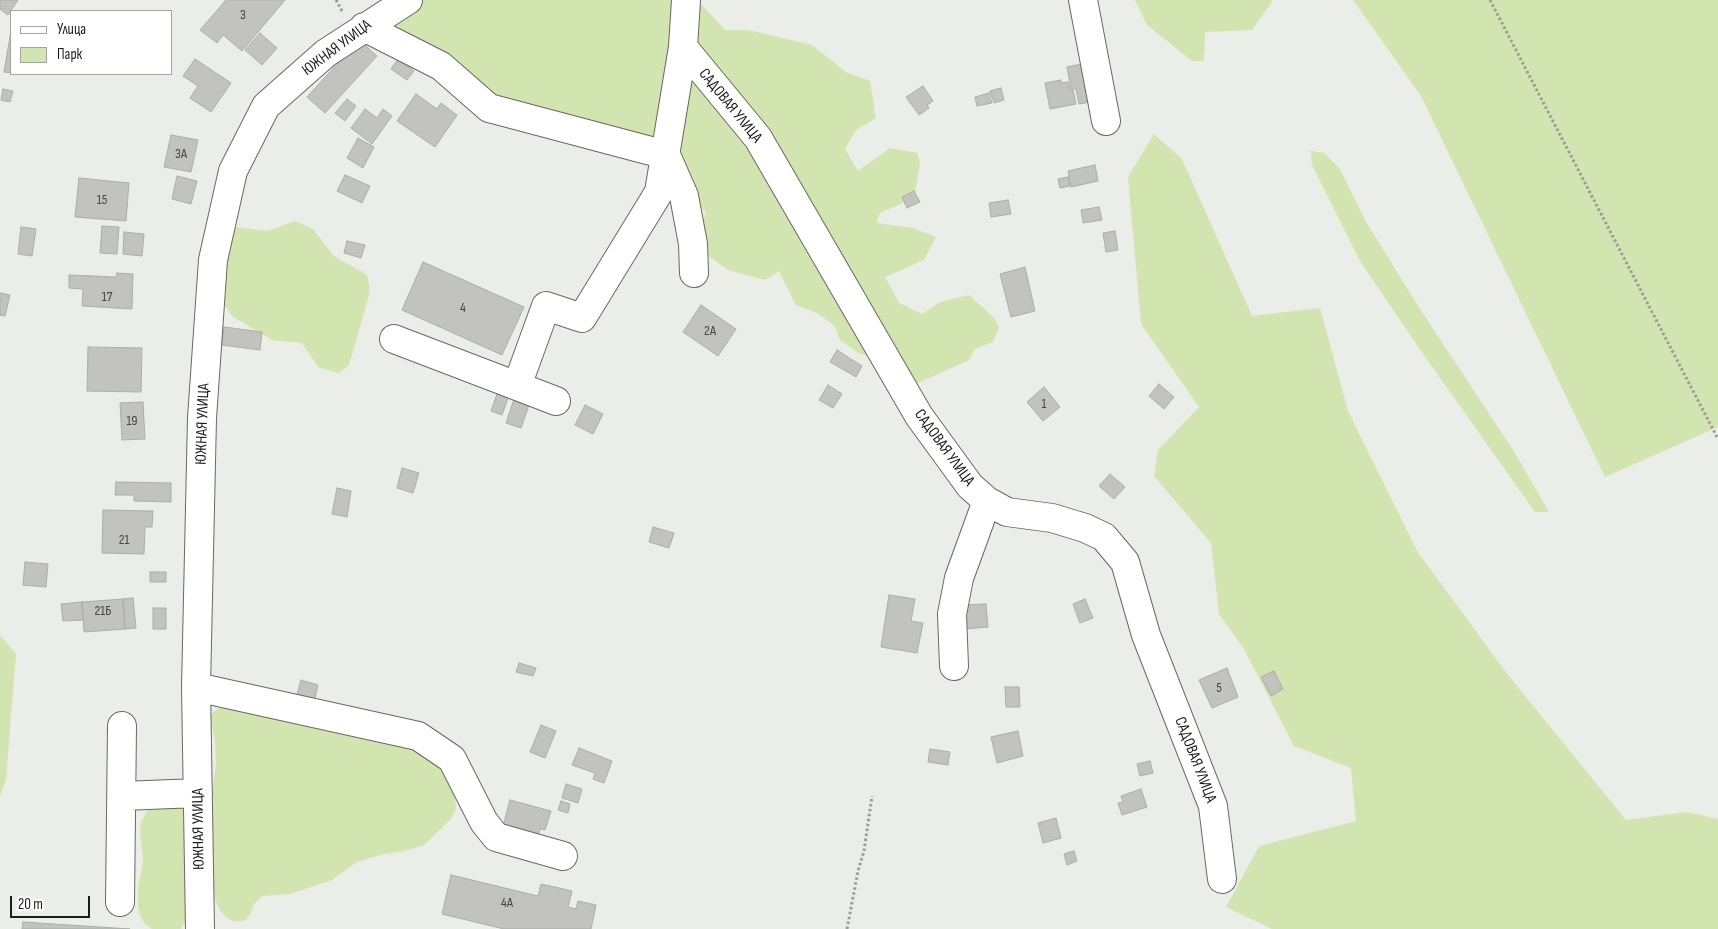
<!DOCTYPE html>
<meta charset="utf-8">
<style>
body{margin:0}
#map{position:relative;width:1718px;height:929px;overflow:hidden;background:#ebede8;font-family:"Sofia Sans Condensed",sans-serif}
canvas{display:block}
.legend{position:absolute;left:10px;top:10px;width:162px;height:65px;box-sizing:border-box;background:#fff;border:1px solid #a4a4a3;margin:0;padding:6px 9px;list-style:none;font-size:15px;color:#1b1c1a}
.legend li{display:flex;align-items:center;gap:10px;height:25px}
.legend b{width:25px;border:1px solid #a4a4a3}
.scale{position:absolute;left:10px;top:896px;width:80px;height:22px;box-sizing:border-box;border:2px solid #1b1c1a;border-top:0;padding-left:6px;font-size:15px;line-height:18px;white-space:nowrap;color:#1b1c1a;-webkit-text-stroke:4px #fff;paint-order:stroke}
</style>
<div id="map">
<canvas width="1718" height="929"></canvas>
<ul class="legend">
<li><b style="height:6px;background:#fff"></b>Улица</li>
<li><b style="height:14px;background:#d2e4af"></b>Парк</li>
</ul>
<div class="scale">20 m</div>
</div>
<script>
const ctx = document.querySelector('canvas').getContext('2d');
ctx.lineJoin = 'round';
function paint(path, color) {
  ctx.fillStyle = color;
  ctx.fill(path, 'evenodd');
}
function toPath(rows) {
  const path = new Path2D();
  for (const r of rows) {
    path.moveTo(r[0], r[1]);
    for (let i = 2; i < r.length; i += 2) path.lineTo(r[i], r[i + 1]);
  }
  return path;
}
function trace(path, color, width, dash) {
  ctx.strokeStyle = color;
  ctx.lineWidth = width;
  ctx.lineCap = dash ? 'butt' : 'round';
  ctx.setLineDash(dash || []);
  ctx.stroke(path);
}
function drawText(font, color, halo, rows, align = 'center') {
  ctx.font = font + ' "Sofia Sans Condensed",sans-serif';
  ctx.lineWidth = 4.5;
  ctx.setLineDash([]);
  ctx.textBaseline = 'middle';
  ctx.strokeStyle = halo;
  ctx.fillStyle = color;
  for (const [text, x, y, turn = 0] of rows) {
    ctx.save();
    ctx.translate(x, y);
    ctx.rotate((+turn || 0) * Math.PI / 180);
    ctx.textAlign = isNaN(turn) ? turn : align;
    if (halo) ctx.strokeText(text, 0, 0);
    ctx.fillText(text, 0, 0);
    ctx.restore();
  }
}
paint(toPath([
 [423,0,677,0,660,128,652,140,515,108,399,35,391,23,398,14],
 [1135,0,1272,0,1272,2,1252,30,1205,32,1204,61,1192,61,1147,25],
 [1353,0,1718,0,1718,427,1605,477,1421,96],
 [702,5,725,30,748,30,812,45,846,72,870,81,876,118,856,130,845,149,858,171,890,148,917,153,920,163,914,198,880,213,876,223,913,228,936,237,924,260,885,277,899,303,922,314,940,302,969,295,994,318,999,327,993,342,975,349,969,360,918,383,904,377,691,45,692,6],
 [691,73,752,143,871,357,858,353,839,339,835,326,817,313,796,305,779,271,765,280,728,270,702,251,699,231,706,212,691,197,675,151],
 [1154,134,1182,159,1252,316,1320,308,1348,411,1417,551,1508,675,1626,820,1687,812,1718,819,1718,929,1272,929,1226,907,1259,846,1356,821,1351,768,1294,746,1244,649,1219,614,1211,543,1154,476,1158,450,1199,407,1141,324,1128,177],
 [1311,151,1324,153,1340,169,1366,222,1420,309,1513,450,1549,512,1535,512,1419,348,1360,261,1312,165],
 [295,221,313,229,334,256,367,275,370,291,361,324,349,365,339,373,318,367,302,343,272,340,232,316,220,298,224,246,233,227,268,231],
 [0,635,16,654,6,779,0,797],
 [220,707,234,707,429,750,454,784,456,809,450,820,424,845,405,851,384,854,357,862,332,880,290,894,262,896,254,904,251,913,246,920,235,922,227,918,219,909,211,888,209,815,216,764,215,741,210,718,212,713],
 [165,799,186,808,189,897,185,921,181,929,152,929,145,924,140,916,138,906,138,890,143,860,140,832,141,822,149,807]
]), '#d2e4af');
const building = toPath([
 [0,0,18,0,8,15,0,9,0,0],
 [226,0,285,0,242,51,223,35,217,43,200,30,226,0],
 [11,31,11,73,4,72,11,31],
 [260,33,277,48,262,65,245,50,260,33],
 [359,40,377,56,325,113,307,97,359,40],
 [195,59,231,83,211,112,190,98,198,86,183,76,195,59],
 [398,59,414,71,407,80,391,69,398,59],
 [1082,64,1090,102,1079,104,1076,89,1071,89,1067,67,1082,64],
 [1061,80,1061,83,1068,82,1070,90,1073,90,1076,104,1050,109,1045,83,1061,80],
 [923,86,933,101,927,105,929,108,919,115,906,97,923,86],
 [1001,88,1004,100,994,103,990,91,1001,88],
 [3,89,13,91,10,102,1,100,3,89],
 [989,93,992,103,977,106,975,97,989,93],
 [416,94,437,109,441,103,457,115,435,147,397,121,416,94],
 [347,99,356,106,345,121,335,113,347,99],
 [365,109,377,118,383,109,392,116,372,144,351,128,365,109],
 [171,135,198,140,191,172,164,167,171,135],
 [358,138,374,147,363,168,347,158,358,138],
 [1095,165,1098,181,1071,187,1068,171,1095,165],
 [345,175,370,186,362,203,337,191,345,175],
 [177,176,197,181,191,204,172,199,177,176],
 [1068,177,1070,186,1060,188,1058,179,1068,177],
 [79,178,129,183,126,221,75,217,79,178],
 [914,191,920,202,907,208,902,197,914,191],
 [1008,200,1011,214,991,217,989,203,1008,200],
 [1099,207,1102,220,1083,223,1081,210,1099,207],
 [102,226,119,227,117,254,100,253,102,226],
 [21,227,36,229,32,256,18,254,21,227],
 [1115,231,1118,250,1106,252,1103,233,1115,231],
 [124,232,144,234,142,256,123,254,124,232],
 [347,241,365,245,361,258,344,253,347,241],
 [423,262,524,307,502,355,402,310,423,262],
 [1025,267,1035,311,1011,317,1000,274,1025,267],
 [117,273,133,274,132,309,82,306,83,289,69,288,69,275,116,277,117,273],
 [0,293,10,295,5,316,0,315,0,293],
 [701,305,736,329,718,356,683,332,701,305],
 [224,327,262,332,260,350,222,345,224,327],
 [88,347,142,348,141,392,87,391,88,347],
 [837,350,862,366,856,377,830,362,837,350],
 [1159,384,1174,397,1164,409,1149,396,1159,384],
 [828,385,842,394,833,408,819,400,828,385],
 [1044,387,1060,407,1043,421,1027,402,1044,387],
 [497,394,508,398,502,415,491,411,497,394],
 [514,399,529,405,521,428,506,423,514,399],
 [143,402,145,439,122,440,120,403,143,402],
 [585,405,603,414,593,434,575,425,585,405],
 [402,468,419,473,413,493,397,488,402,468],
 [1110,474,1125,487,1114,499,1099,486,1110,474],
 [116,482,171,483,171,502,134,501,134,495,115,495,116,482],
 [337,488,351,491,347,517,332,514,337,488],
 [103,510,153,511,152,527,145,527,144,554,102,553,103,510],
 [653,527,674,533,669,548,649,542,653,527],
 [25,562,48,564,46,587,23,585,25,562],
 [150,572,166,572,166,582,150,582,150,572],
 [889,595,915,599,911,621,923,623,917,653,881,647,889,595],
 [133,598,136,628,125,629,123,599,133,598],
 [123,599,125,629,84,632,82,602,123,599],
 [1085,599,1093,618,1080,623,1073,604,1085,599],
 [82,602,83,620,63,621,61,604,82,602],
 [986,604,988,627,965,629,963,605,986,604],
 [153,608,166,608,166,629,153,629,153,608],
 [519,663,536,668,533,676,516,672,519,663],
 [1227,668,1238,697,1212,708,1199,680,1227,668],
 [1274,671,1283,689,1271,696,1261,677,1274,671],
 [301,680,318,685,314,702,296,698,301,680],
 [1005,687,1019,687,1020,707,1006,707,1005,687],
 [541,725,556,731,545,758,530,752,541,725],
 [1018,731,1023,756,997,763,991,737,1018,731],
 [579,748,612,761,604,783,593,779,595,773,572,765,579,748],
 [930,749,950,752,948,765,928,762,930,749],
 [1150,761,1153,773,1140,776,1137,764,1150,761],
 [566,784,582,789,578,803,562,798,566,784],
 [1141,789,1147,807,1122,815,1118,803,1123,802,1121,796,1141,789],
 [510,800,551,811,545,830,540,829,537,840,502,830,510,800],
 [561,801,570,804,568,813,558,810,561,801],
 [1056,818,1061,838,1043,843,1038,823,1056,818],
 [1074,851,1077,861,1067,865,1064,854,1074,851],
 [451,875,538,896,541,884,572,891,568,907,576,909,578,901,596,905,591,929,504,929,442,914,451,875],
 [23,922,130,929,22,929,23,922]
]);
paint(building, '#c2c3bf');
trace(building, '#abada8', 1);
const minor = toPath([
 [686,0,683,47,758,138,919,416,970,486,987,501,1007,512,1052,518,1085,528,1104,537,1125,562,1146,635,1213,806,1222,879],
 [1083,0,1106,121],
 [364,27,441,66,489,108,666,155,684,196,693,244,694,273],
 [394,339,517,386,546,306,582,318,659,192,683,47],
 [517,386,556,401],
 [954,666,952,614,959,578,987,501],
 [196,687,418,736,452,759,484,822,496,837,563,856],
 [122,796,198,793],
 [120,902,122,726],
 [200,929,196,687,202,418,213,260,233,171,266,106,326,53,408,0]
]);
trace(minor, '#676964', 30);
trace(toPath([
 [336,0,342,11],
 [1490,0,1718,439],
 [847,929,858,871,864,851,872,796]
]), '#9a9c98', 3, [2.5, 2.5]);
trace(minor, '#fff', 28);
drawText('14px', '#454643', null, [
 ["3",243,15],
 ["3А",181,154],
 ["15",102,200],
 ["17",107,297],
 ["4",463,308],
 ["2А",710,331],
 ["1",1044,404],
 ["19",132,421],
 ["21",124,540],
 ["21Б",103,611],
 ["5",1219,688],
 ["4А",507,903]
]);
drawText('16px', '#1b1c1a', '#fff', [
 ["ЮЖНАЯ УЛИЦА",337,48,-37],
 ["САДОВАЯ УЛИЦА",730,106,51],
 ["ЮЖНАЯ УЛИЦА",203,424,-88],
 ["САДОВАЯ УЛИЦА",944,448,54],
 ["САДОВАЯ УЛИЦА",1195,760,69],
 ["ЮЖНАЯ УЛИЦА",199,829,-91]
]);
</script>
